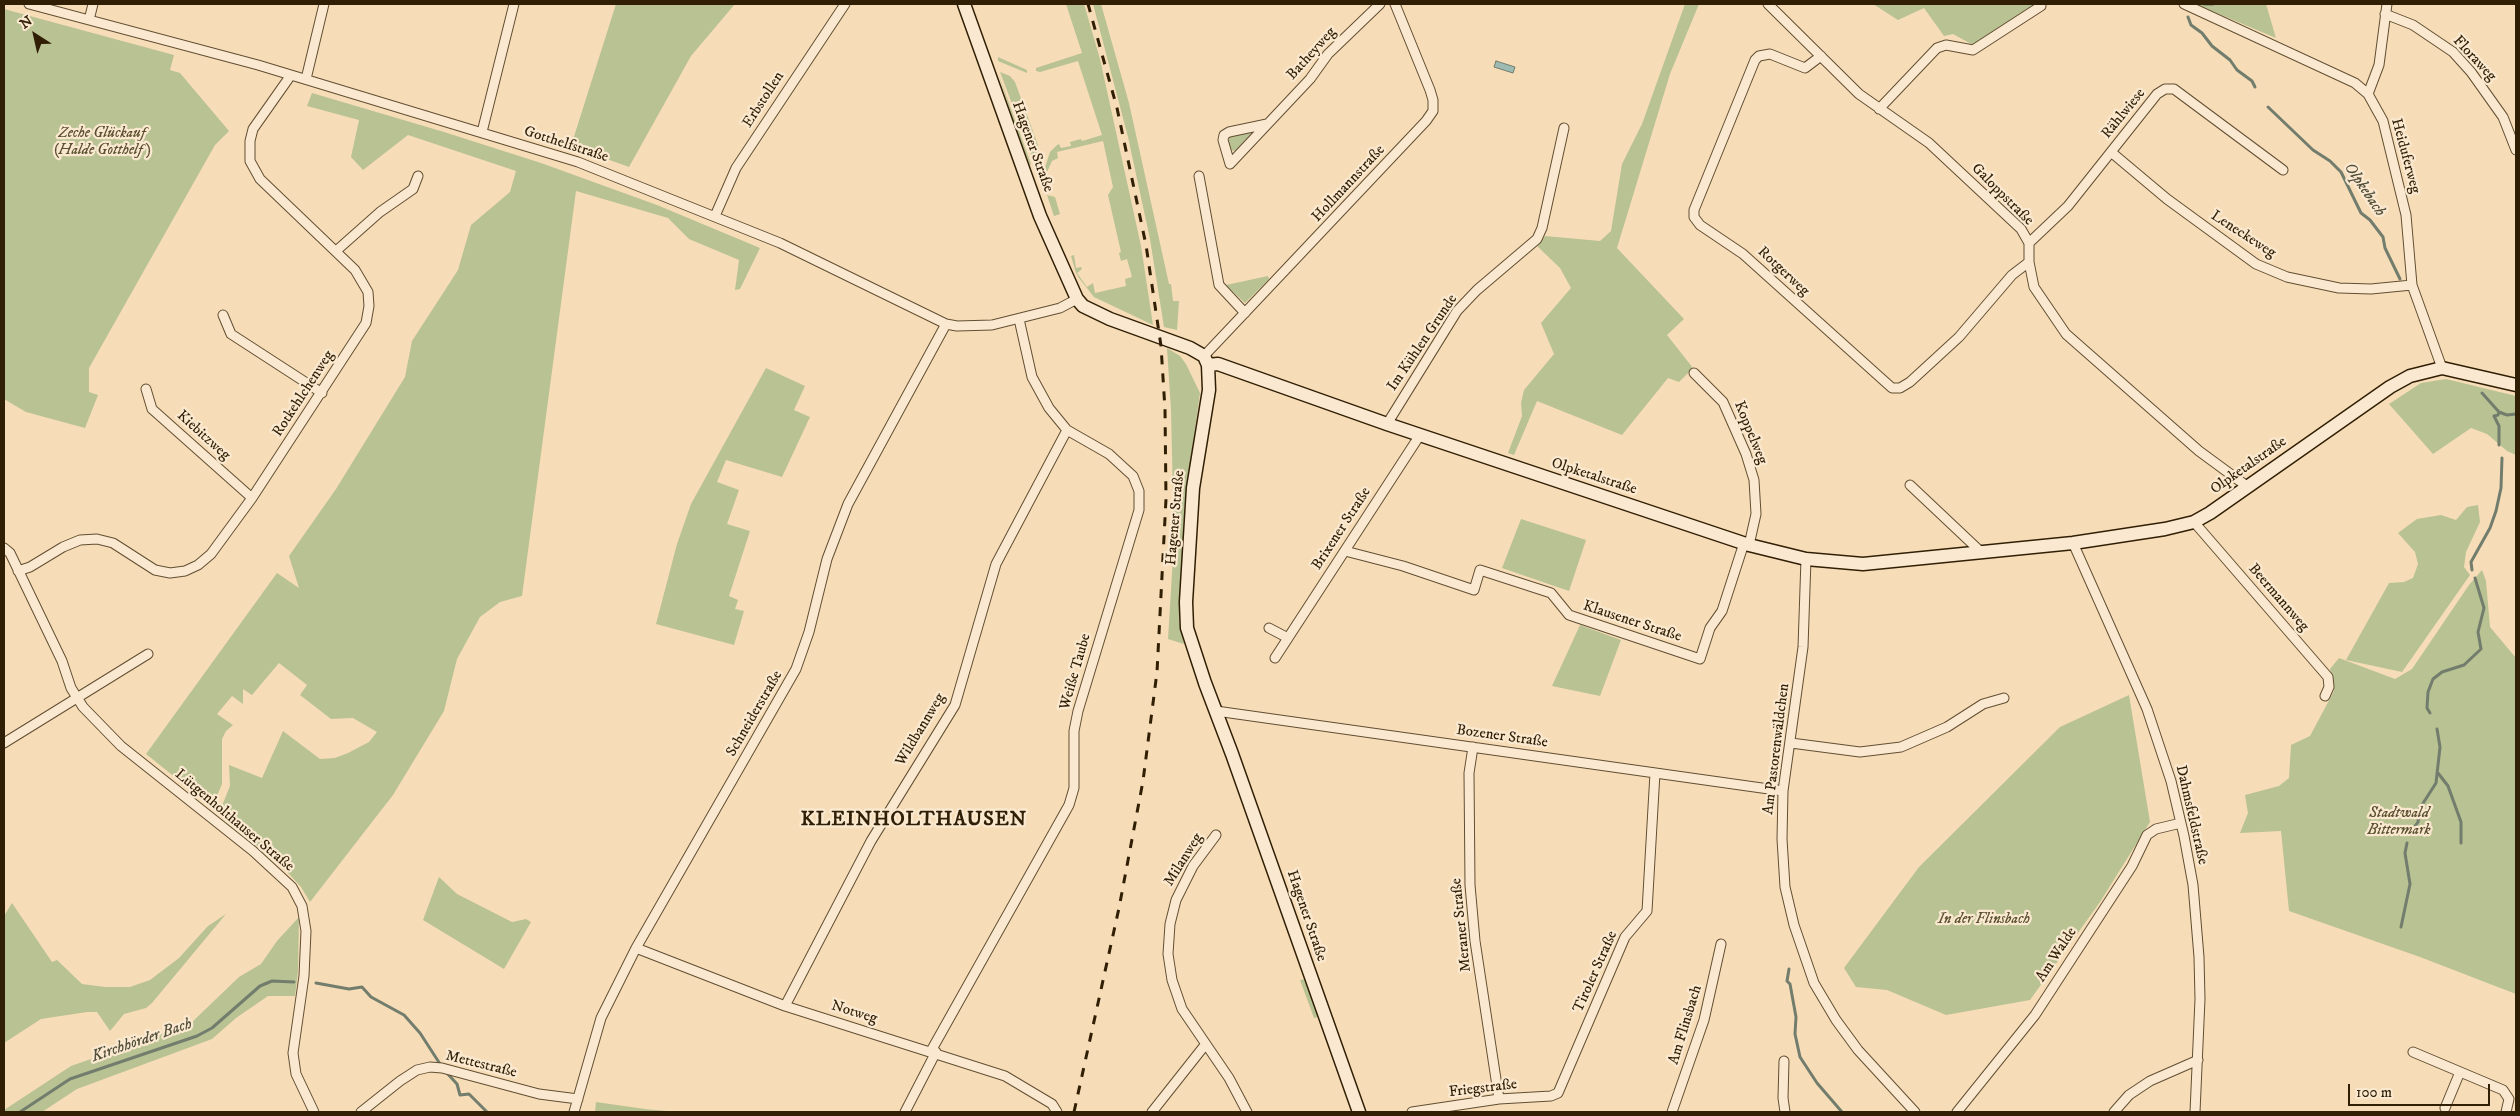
<!DOCTYPE html>
<meta charset="utf-8">
<style>
body{margin:0}
#map{position:relative;width:2520px;height:1116px;overflow:hidden;background:#f7ddb7;font-family:"IM FELL DW Pica",serif}
canvas{display:block}
.frame{position:absolute;inset:0;border:5px solid #311f05;pointer-events:none}
.north{position:absolute;left:10px;top:10px;width:50px;height:50px;-webkit-text-stroke:4px #fae9d0;paint-order:stroke;rotate:325deg;font-size:14px;font-weight:700;line-height:20px;text-align:center;color:#311f05}
.north::after{content:'';display:block;margin:auto;width:18px;height:22px;background:#311f05;clip-path:polygon(50% 0,100% 100%,50% 72%,0 100%)}
.scale{position:absolute;left:2348px;top:1084px;width:142px;height:22px;box-sizing:border-box;border:2px solid #311f05;border-top:0;padding-left:6px;font-size:15px;line-height:18px;white-space:nowrap;color:#311f05;-webkit-text-stroke:4px #fae9d0;paint-order:stroke}
</style>
<div id="map">
<canvas width="2520" height="1116"></canvas>
<div class="frame"></div>
<div class="north">N</div>
<div class="scale">100 m</div>
</div>
<script>
const ctx = document.querySelector('canvas').getContext('2d');
ctx.lineJoin = 'round';
function paint(path, color) {
  ctx.fillStyle = color;
  ctx.fill(path, 'evenodd');
}
function toPath(rows) {
  const path = new Path2D();
  for (const r of rows) {
    path.moveTo(r[0], r[1]);
    for (let i = 2; i < r.length; i += 2) path.lineTo(r[i], r[i + 1]);
  }
  return path;
}
function trace(path, color, width, dash) {
  ctx.strokeStyle = color;
  ctx.lineWidth = width;
  ctx.lineCap = dash ? 'butt' : 'round';
  ctx.setLineDash(dash || []);
  ctx.stroke(path);
}
function drawText(font, color, halo, rows, align = 'center') {
  ctx.font = font + ' "IM FELL DW Pica",serif';
  ctx.lineWidth = 4.5;
  ctx.setLineDash([]);
  ctx.textBaseline = 'middle';
  ctx.strokeStyle = halo;
  ctx.fillStyle = color;
  for (const [text, x, y, turn = 0] of rows) {
    ctx.save();
    ctx.translate(x, y);
    ctx.rotate((+turn || 0) * Math.PI / 180);
    ctx.textAlign = isNaN(turn) ? turn : align;
    if (halo) ctx.strokeText(text, 0, 0);
    ctx.fillText(text, 0, 0);
    ctx.restore();
  }
}
paint(toPath([
 [616,4,735,4,691,56,629,167,571,146],
 [1066,4,1084,4,1100,59,1141,246,1153,325,1094,297,1079,278,1076,273,1071,256,1074,255,1076,268,1081,267,1082,269,1077,273,1087,287,1093,283,1095,293,1126,286,1125,279,1132,277,1127,259,1121,261,1119,253,1121,252,1108,195,1113,187,1103,141,1057,152,1058,158,1052,161,1042,183,1041,180,1050,152,1057,145,1059,144,1061,148,1071,146,1070,142,1081,139,1082,141,1102,135,1078,61,1040,72,1036,71,1036,68,1082,53],
 [1093,4,1101,4,1129,103,1169,284,1171,284,1173,301,1179,301,1177,330,1164,327,1150,239,1128,137],
 [1685,4,1699,4,1670,74,1617,248,1684,319,1667,335,1693,368,1679,382,1668,378,1622,435,1537,401,1514,455,1508,453,1522,416,1521,403,1524,390,1554,354,1541,323,1571,288,1560,268,1537,246,1545,236,1600,241,1611,231,1622,164,1642,124],
 [1873,4,2040,4,1973,45,1953,34,1944,36,1924,8,1898,20],
 [2195,4,2266,4,2276,38],
 [4,9,174,55,170,70,180,73,229,131,215,145,89,368,89,392,98,395,85,428,26,412,4,399],
 [998,57,1027,70,1027,73,998,61],
 [1000,72,1010,76,1015,82,1038,145,1039,159,1036,167],
 [998,73,1031,164,1030,165,1016,129],
 [312,93,444,132,541,163,657,205,760,248,740,289,735,290,739,260,689,239,668,218,576,191,522,596,500,602,480,617,457,659,444,711,393,795,310,902,301,887,280,864,220,816,219,813,230,786,229,765,262,778,283,731,320,759,335,758,348,753,369,742,377,732,353,718,331,719,300,695,307,685,279,663,252,695,243,689,243,704,232,696,217,714,233,725,226,731,222,739,222,784,214,803,210,805,146,754,277,573,299,588,289,556,336,489,405,377,412,341,458,270,471,225,510,192,516,171,408,135,363,170,351,157,359,120,307,106],
 [1252,131,1253,133,1238,150,1233,151,1229,148,1227,142,1231,136],
 [1047,195,1055,197,1060,214,1054,216],
 [1268,276,1269,279,1245,303,1226,285],
 [1167,348,1180,356,1186,364,1200,393,1185,499,1179,618,1184,644,1168,639,1174,541,1171,410],
 [766,368,805,386,794,410,810,417,782,477,726,460,717,482,739,490,727,524,750,531,729,596,738,600,735,609,744,611,734,645,656,624,677,544,691,504],
 [2446,379,2516,396,2516,455,2507,451,2487,434,2471,428,2433,454,2389,404,2421,383],
 [2478,505,2480,522,2466,552,2464,567,2470,575,2402,672,2346,660,2389,583,2404,582,2413,578,2418,564,2415,552,2398,533,2417,519,2441,515,2456,520,2467,507],
 [1521,519,1586,540,1569,591,1502,568],
 [2482,570,2486,581,2490,627,2516,658,2516,994,2420,957,2289,911,2281,831,2240,833,2248,813,2245,795,2279,786,2289,778,2291,745,2310,736,2334,691,2330,669,2339,658,2395,679,2412,669,2469,585],
 [1580,625,1621,640,1600,696,1552,686],
 [2129,695,2150,822,2100,902,2030,1000,1946,1015,1887,990,1856,987,1844,968,1919,867,2060,727],
 [439,877,457,894,512,922,526,919,531,922,504,969,423,920],
 [12,903,52,962,57,960,82,984,105,987,130,987,150,980,179,958,208,926,226,914,152,1003,146,1008,124,1014,110,1031,97,1012,87,1012,41,1019,4,1043,4,916],
 [299,917,298,971,295,996,268,996,236,1018,212,1039,77,1089,42,1112,4,1112,4,1110,71,1066,190,1024,239,977,261,964,277,941],
 [1305,979,1318,1017,1314,1018,1300,980],
 [596,1102,645,1109,678,1112,595,1112]
]), '#b8c292');
const water = toPath([
 [1496,61,1515,67,1513,73,1494,67,1496,61]
]);
paint(water, '#9dbbb2');
trace(water, '#727d6d', 1);
trace(toPath([
 [2205,4,2213,4],
 [2188,17,2191,25,2202,33,2212,46,2230,60,2237,70,2252,81,2255,87],
 [2268,107,2313,150,2330,161,2341,172,2361,213,2370,220,2383,237,2385,248,2400,279],
 [2482,393,2499,412,2507,415,2516,414],
 [2499,412,2498,415,2494,416,2499,426,2499,445],
 [2472,570,2471,562,2490,528,2496,511,2501,488,2502,458],
 [2430,713,2427,708,2428,692,2433,679,2442,672,2464,665,2481,649,2478,632,2484,608,2475,578],
 [2438,773,2448,786,2461,822,2461,843],
 [2413,829,2418,822,2420,808,2436,783,2440,747,2437,729],
 [2401,927,2410,884,2405,853,2407,843],
 [1789,969,1787,981,1790,984,1796,1017,1795,1034,1800,1057,1817,1083,1842,1112],
 [316,983,349,989,362,987,371,997,404,1015,420,1033,442,1067],
 [446,1072,457,1084,460,1095,469,1094,487,1112],
 [20,1112,70,1079,197,1036,212,1028,260,986,272,981,294,982]
]), '#727d6d', 3);
const street = toPath([
 [29,4,258,65,578,162,780,243,946,324,957,326,992,325,1060,308,1077,299],
 [1768,4,1859,94,1929,143,2021,229,2029,243,2029,262,2034,287,2066,334,2199,451,2248,487],
 [2184,4,2355,83,2368,94,2383,121,2406,215,2412,285,2442,368],
 [2385,14,2413,25,2453,52,2471,72,2503,117,2516,150],
 [89,20,93,4],
 [1821,56,1805,68,1770,54,1759,56,1755,60,1694,210,1694,217,1700,225,1743,254,1892,388,1900,388,1910,382,1959,337,2012,275,2029,262],
 [306,79,324,4],
 [2368,94,2379,65,2387,4],
 [1879,109,1937,48,1946,45,1973,50,2041,6],
 [1267,124,1229,132,1224,135,1223,140,1230,164,1310,79,1328,54,1380,4],
 [482,132,514,4],
 [2111,152,2167,199,2256,264,2287,277,2339,288,2371,289,2412,285],
 [1199,176,1219,285,1245,313],
 [715,216,736,168,845,4],
 [2029,243,2068,206,2157,94,2165,89,2174,89,2283,170],
 [336,251,380,212,413,189,418,176],
 [223,315,231,334,322,393],
 [1204,356,1426,121,1433,111,1433,100,1430,90,1395,4],
 [1694,373,1723,402,1746,454,1754,480,1756,514,1749,545],
 [146,389,152,409,252,498],
 [1387,424,1457,311,1477,290,1537,239,1542,228,1564,128],
 [1910,485,1981,552],
 [2194,522,2328,677,2329,687,2325,696],
 [2073,543,2147,709,2171,781,2184,836,2193,885,2199,957,2200,999,2195,1112],
 [4,548,10,553,62,661,71,688,83,707,121,746,253,851,292,887,302,906,306,931,304,976,293,1053,296,1074,314,1112],
 [1345,551,1403,566,1474,590,1480,570,1551,593,1569,615,1700,659,1710,628,1722,611,1744,543],
 [1806,559,1803,647,1783,791,1782,839,1785,887,1794,925,1814,983,1836,1020,1858,1050,1915,1112],
 [18,571,30,567,63,547,80,540,97,539,113,543,155,570,170,573,185,571,198,565,211,554,252,498,366,323,369,306,368,292,355,270,260,179,250,161,250,141,253,129,291,75],
 [1269,628,1288,638],
 [1275,658,1420,435],
 [1216,711,1783,791],
 [4,743,148,654],
 [1791,743,1860,752,1901,747,1947,727,1983,704,2004,698],
 [1473,747,1469,773,1470,885,1475,941,1499,1099],
 [1216,835,1193,866,1176,900,1170,924,1168,954,1172,980,1182,1009,1229,1078,1247,1112],
 [636,948,785,1006,1005,1076,1052,1104,1057,1112],
 [785,1006,871,841,955,705,996,564,1067,430],
 [931,1051,1069,805,1074,788,1074,731,1078,711,1139,510,1139,491,1133,476,1109,454,1067,430,1049,408,1032,377,1019,319],
 [2413,1052,2503,1090,2509,1099,2506,1112],
 [1784,1061,1783,1098,1785,1112],
 [2445,1108,2460,1072],
 [361,1112,400,1081,417,1070,430,1067,442,1068,539,1094,578,1099],
 [574,1112,601,1018,636,948,796,669,809,632,827,559,848,504,946,324],
 [905,1112,936,1052],
 [1152,1112,1205,1045],
 [1412,1112,1499,1099,1551,1096,1558,1093,1625,937,1647,911,1655,773],
 [1672,1112,1704,1020,1721,944],
 [1957,1112,2035,1015,2132,866,2147,835,2156,829,2181,823],
 [2114,1112,2129,1095,2150,1081,2198,1060]
]);
const secondary = toPath([
 [964,4,1040,216,1077,299,1083,306,1110,319,1190,348,1204,356,1208,365,1209,390,1193,488,1186,602,1187,628,1205,683,1232,754,1359,1112],
 [1208,365,1218,364,1387,424,1749,545,1806,559,1863,564,2073,543,2165,529,2194,522,2210,513,2390,387,2410,376,2442,368,2516,385]
]);
trace(street, '#624e32', 11);
trace(secondary, '#311f05', 15);
trace(street, '#fae9d0', 9);
trace(secondary, '#fae9d0', 12);
trace(toPath([
 [1074,1112,1119,908,1143,781,1157,672,1166,499,1165,409,1161,346,1146,245,1117,108,1088,4]
]), '#311f05', 3, [9, 9]);
drawText('15px', '#311f05', '#fae9d0', [
 ["Batheyweg",1312,54,-48],
 ["Floraweg",2474,59,47],
 ["Erbstollen",764,100,-57],
 ["Rählwiese",2124,114,-51],
 ["Gotthelfstraße",566,145,18],
 ["Hagener Straße",1032,147,70],
 ["Heiduferweg",2405,156,75],
 ["Hollmannstraße",1349,184,-47],
 ["Galoppstraße",2002,195,45],
 ["Leneckeweg",2243,235,33],
 ["Rotgerweg",1783,272,43],
 ["Im Kühlen Grunde",1423,343,-56],
 ["Rotkehlchenweg",304,394,-57],
 ["Koppelweg",1750,433,68],
 ["Kiebitzweg",203,436,42],
 ["Olpketalstraße",2249,466,-35],
 ["Olpketalstraße",1594,477,18],
 ["Hagener Straße",1176,518,-85],
 ["Brixener Straße",1342,529,-57],
 ["Beermannweg",2278,598,49],
 ["Klausener Straße",1632,622,18],
 ["Weiße Taube",1076,672,-74],
 ["Schneiderstraße",755,714,-60],
 ["Wildbannweg",921,730,-59],
 ["Bozener Straße",1502,737,8],
 ["Am Pastorenwäldchen",1777,749,-83],
 ["Dahmsfeldstraße",2191,815,77],
 ["Lütgenholthauser Straße",234,821,40],
 ["Milanweg",1184,860,-58],
 ["Hagener Straße",1306,916,71],
 ["Meraner Straße",1462,925,-96],
 ["Am Walde",2057,955,-57],
 ["Tiroler Straße",1596,972,-66],
 ["Notweg",854,1013,17],
 ["Am Flinsbach",1686,1025,-73],
 ["Mettestraße",481,1065,14],
 ["Friegstraße",1483,1089,-7]
]);
drawText('italic 15px', '#5a502f', '#fae9d0', [
 ["Zeche Glückauf",102,134],
 ["(Halde Gotthelf)",102,151],
 ["Stadtwald",2399,814],
 ["Bittermark",2399,831],
 ["In der Flinsbach",1984,920]
]);
drawText('italic 16px', '#514e39', '#fae9d0', [
 ["Olpkebach",2364,190,56],
 ["Kirchhörder Bach",142,1041,-19]
]);
ctx.letterSpacing = '1px';
drawText('bold 20px', '#311f05', '#fae9d0', [
 ["KLEINHOLTHAUSEN",914,821]
]);
ctx.letterSpacing = '0px';
</script>
